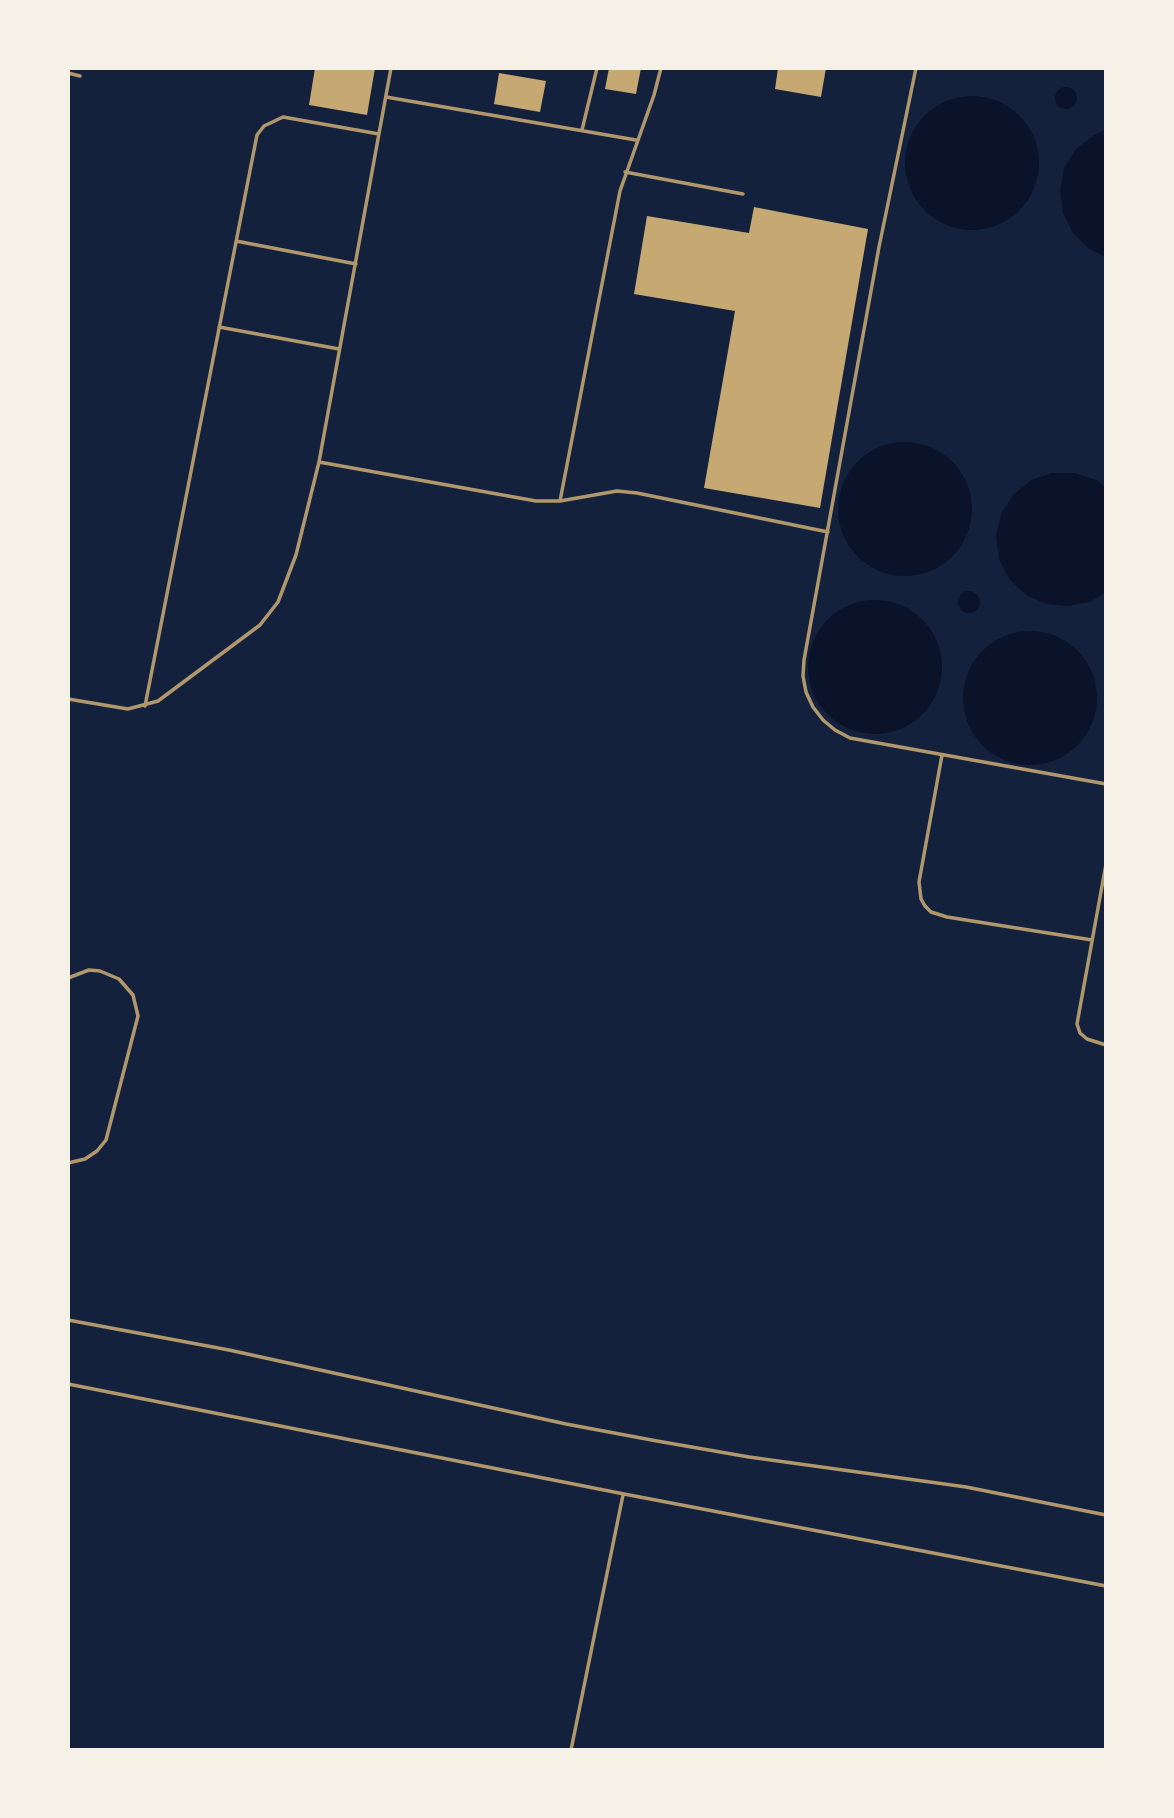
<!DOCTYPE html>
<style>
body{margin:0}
#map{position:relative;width:1174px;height:1818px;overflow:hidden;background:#14213d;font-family:Signika,sans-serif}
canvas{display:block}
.frame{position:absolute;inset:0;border:70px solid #f6f1e7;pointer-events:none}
</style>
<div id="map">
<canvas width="1174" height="1818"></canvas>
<div class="frame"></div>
</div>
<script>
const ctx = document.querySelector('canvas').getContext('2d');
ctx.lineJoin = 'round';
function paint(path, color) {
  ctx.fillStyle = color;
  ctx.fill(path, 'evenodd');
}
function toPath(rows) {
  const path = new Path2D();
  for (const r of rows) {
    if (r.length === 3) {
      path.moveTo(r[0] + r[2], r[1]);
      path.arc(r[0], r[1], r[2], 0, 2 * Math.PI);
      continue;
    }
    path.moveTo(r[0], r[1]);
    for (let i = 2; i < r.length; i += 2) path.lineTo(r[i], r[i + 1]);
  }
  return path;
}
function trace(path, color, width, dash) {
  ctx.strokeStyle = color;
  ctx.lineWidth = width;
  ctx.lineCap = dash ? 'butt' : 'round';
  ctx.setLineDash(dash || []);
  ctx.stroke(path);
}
paint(toPath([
 [1066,98,11],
 [972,163,67],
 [1106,130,1106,257,1089,249,1073,233,1063,213,1060,190,1064,168,1076,149,1094,135],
 [905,509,67],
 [1052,473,1075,473,1096,480,1106,487,1106,592,1090,602,1068,606,1046,604,1026,595,1009,579,999,559,996,536,1001,514,1013,495,1031,480],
 [969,602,11],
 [875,667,67],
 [1030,698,67]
]), '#0b132b');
paint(toPath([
 [315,68,375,68,367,115,309,105],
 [609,68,641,68,636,94,605,89],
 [778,68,826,68,821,97,775,89],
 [499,73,546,81,540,112,494,104],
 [754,207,868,229,820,508,704,488,735,311,634,294,647,216,749,233]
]), '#c6a872');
trace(toPath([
 [916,68,879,247,804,660,803,676,806,692,813,707,823,720,835,730,850,738,1106,784],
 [68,73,80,76],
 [386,97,636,140],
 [582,130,597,68],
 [625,172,743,194],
 [236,241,356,264],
 [219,327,339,349],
 [319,462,536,501,560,501,617,491,637,493,828,532],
 [560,501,620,191,654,95,661,68],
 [68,699,128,709,158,701,260,625,278,602,296,555,319,462,391,68],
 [145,706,257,135,264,126,283,117,379,134],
 [942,755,919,882,921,899,925,906,931,912,947,917,1092,940],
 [1106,864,1077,1024,1080,1033,1087,1039,1106,1045],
 [68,978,89,970,100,971,119,979,133,995,138,1016,106,1140,97,1151,85,1159,68,1163],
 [68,1320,229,1350,566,1424,657,1441,749,1457,966,1487,1106,1515],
 [68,1384,624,1494,1106,1586],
 [571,1750,623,1495]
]), '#b1986c', 3.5);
</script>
